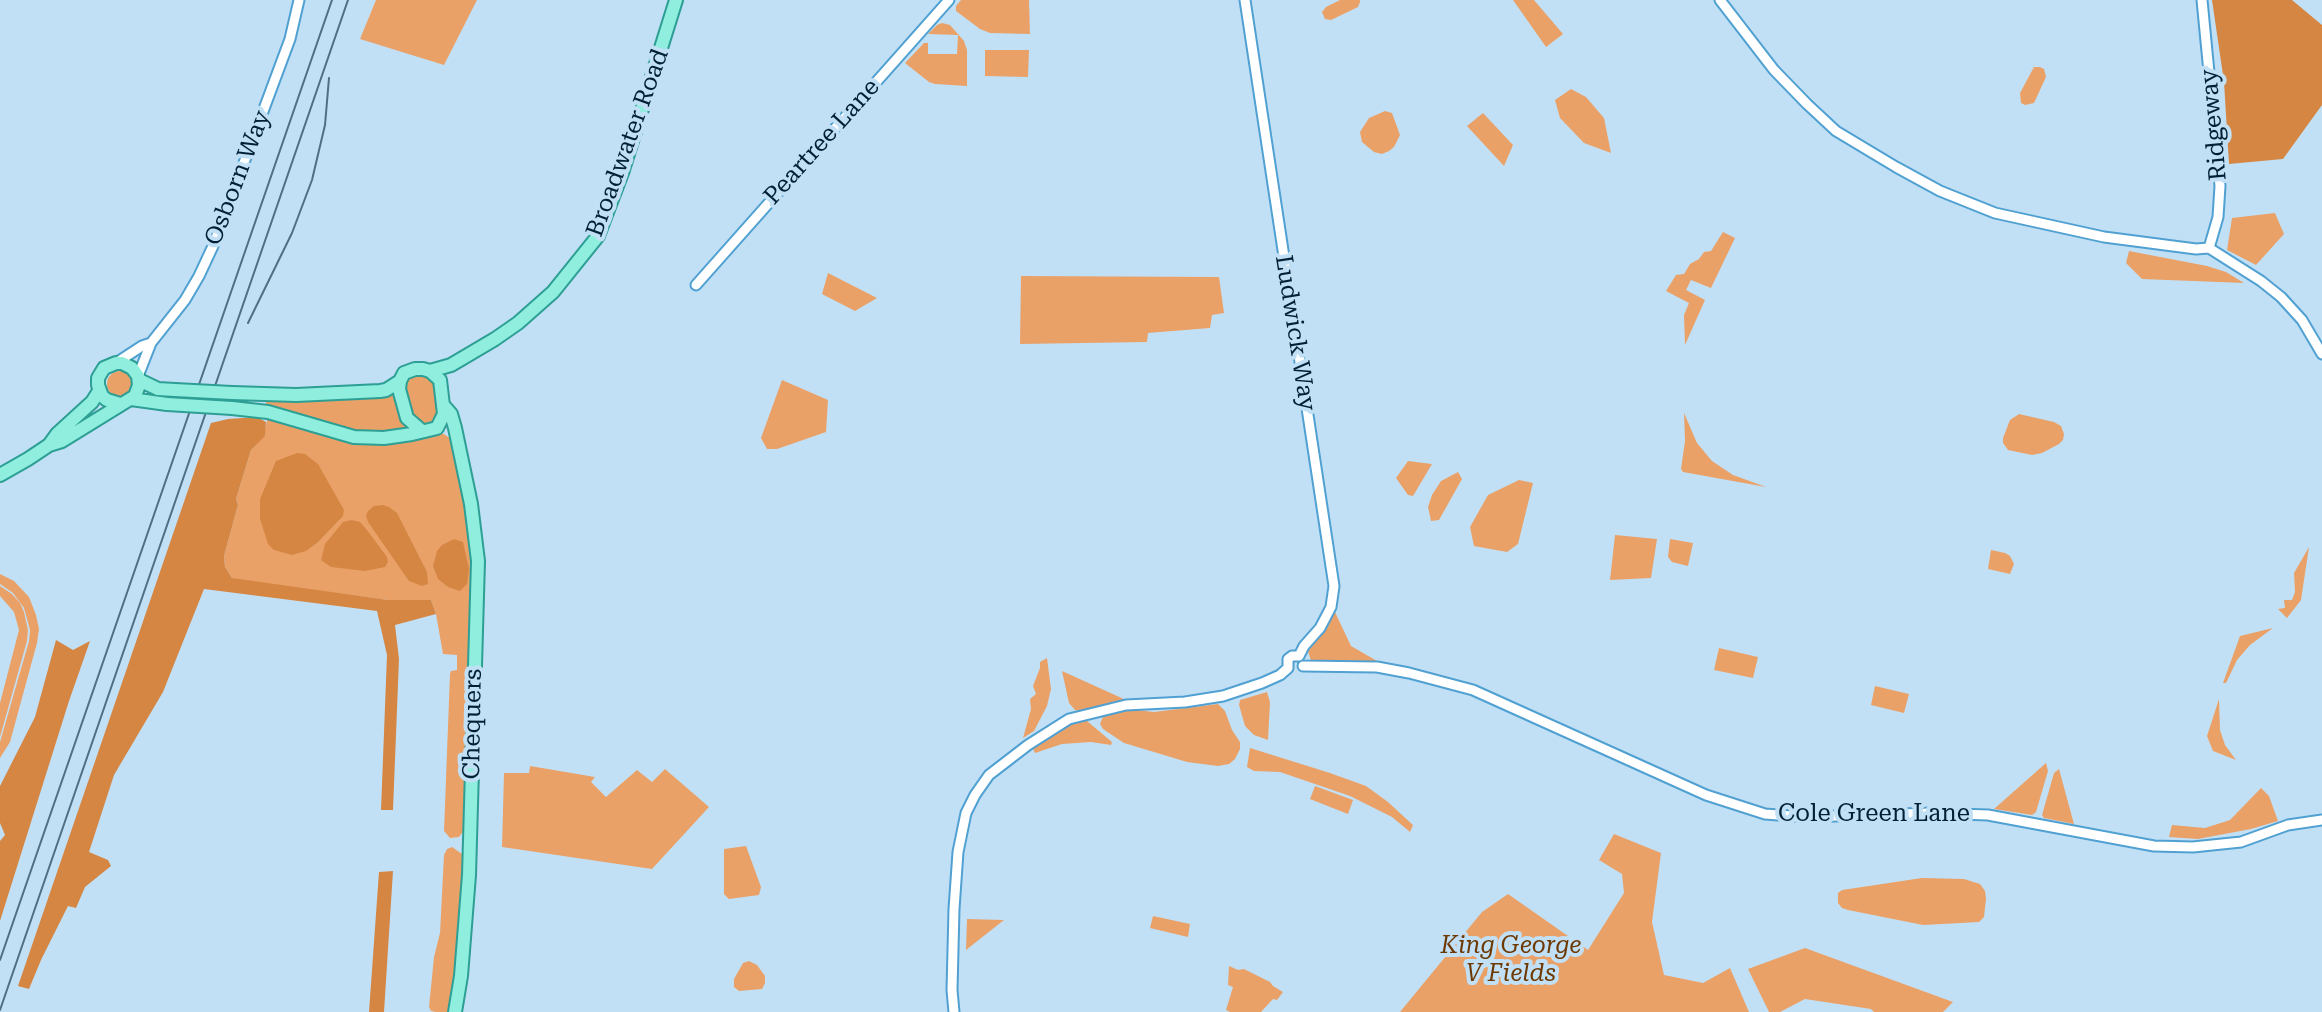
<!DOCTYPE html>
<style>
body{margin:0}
canvas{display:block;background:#c2e0f5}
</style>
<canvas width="2322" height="1012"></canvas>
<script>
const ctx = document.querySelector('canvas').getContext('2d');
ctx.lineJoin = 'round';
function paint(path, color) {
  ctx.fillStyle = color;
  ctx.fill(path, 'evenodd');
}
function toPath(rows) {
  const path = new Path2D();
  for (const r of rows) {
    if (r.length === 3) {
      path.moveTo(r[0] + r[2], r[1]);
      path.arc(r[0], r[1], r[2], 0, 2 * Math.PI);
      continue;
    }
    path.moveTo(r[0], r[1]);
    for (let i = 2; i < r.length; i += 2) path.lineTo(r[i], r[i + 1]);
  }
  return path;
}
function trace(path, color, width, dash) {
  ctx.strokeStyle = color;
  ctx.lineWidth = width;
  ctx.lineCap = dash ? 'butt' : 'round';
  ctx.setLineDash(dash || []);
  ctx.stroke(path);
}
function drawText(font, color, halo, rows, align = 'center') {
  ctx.font = font + ' "Roboto Serif",serif';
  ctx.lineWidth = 8;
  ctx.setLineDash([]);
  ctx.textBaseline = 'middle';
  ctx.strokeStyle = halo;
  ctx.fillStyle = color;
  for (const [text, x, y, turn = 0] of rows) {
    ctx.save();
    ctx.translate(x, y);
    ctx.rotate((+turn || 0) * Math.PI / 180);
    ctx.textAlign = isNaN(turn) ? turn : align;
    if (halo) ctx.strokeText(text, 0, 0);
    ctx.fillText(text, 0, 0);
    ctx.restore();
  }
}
paint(toPath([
 [376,0,477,0,444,65,360,39],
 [961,0,1029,0,1030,34,990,33,980,29,956,11,956,6],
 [1340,0,1360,0,1360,2,1358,7,1331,20,1325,19,1322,12,1326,7],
 [1513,0,1534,0,1563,34,1546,47],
 [942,23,950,25,964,41,967,50,967,86,935,84,929,82,905,63,924,43,928,43,928,54,957,54,958,35,928,34,937,25],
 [985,50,1029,50,1028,77,985,76],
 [2034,67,2040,67,2044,69,2046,77,2034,103,2025,105,2021,103,2020,93],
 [1571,89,1586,97,1604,118,1611,153,1584,143,1560,118,1555,100],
 [1385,111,1392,113,1400,135,1394,147,1389,151,1382,154,1374,152,1362,142,1360,132,1369,118],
 [1483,113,1513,145,1504,166,1467,126],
 [2275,213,2284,234,2256,265,2227,250,2232,218],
 [1723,232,1735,238,1711,288,1691,280,1686,290,1705,300,1685,345,1684,315,1689,303,1666,291,1676,275,1684,274,1690,264,1699,259,1704,252,1711,251],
 [2129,251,2207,266,2226,272,2244,283,2142,279,2126,263],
 [828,273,877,298,855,311,822,294],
 [1021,276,1219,277,1224,313,1212,315,1210,328,1148,333,1147,342,1020,344],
 [120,384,13],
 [418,374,424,374,432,380,439,409,435,421,428,425,412,419,403,394,405,381,408,378],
 [782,380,828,400,826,432,777,449,767,449,761,438],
 [394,390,405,424,410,429,368,435,266,408,266,402,259,401],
 [1684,413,1697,443,1712,461,1733,475,1766,487,1683,472,1681,469,1685,441],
 [2019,414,2054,422,2061,426,2064,434,2063,440,2059,444,2042,453,2032,455,2008,450,2003,443,2003,438,2010,420],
 [268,415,347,440,437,433,444,434,451,439,456,437,475,527,465,829,459,837,450,838,444,831,450,674,451,671,457,670,457,655,443,654,436,614,431,600,388,600,242,581,232,578,225,567,224,556,238,505,236,499,251,450,264,436],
 [1408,461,1432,464,1413,496,1408,495,1396,478],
 [1458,472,1462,479,1439,520,1431,521,1428,507,1432,495,1441,481],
 [1519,480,1533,483,1518,544,1507,552,1474,546,1470,527,1488,495],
 [1615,535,1657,539,1651,578,1610,580],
 [1670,539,1693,543,1688,566,1672,562,1668,557],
 [2309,547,2301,600,2287,618,2278,609,2285,608,2284,600,2292,600,2295,592,2294,573],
 [1991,550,2005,553,2010,556,2014,564,2010,574,1988,569],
 [0,574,14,581,29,597,36,615,39,629,37,643,10,742,0,758,0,742,29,641,30,630,24,608,13,593,0,584],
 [0,586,12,594,20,603,24,612,28,630,27,641,0,737,0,703,19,630,14,612,0,596],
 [1334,610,1351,646,1377,661,1377,664,1314,664,1311,661,1308,651],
 [2273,628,2250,645,2237,660,2226,683,2223,683,2240,636],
 [1719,648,1758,657,1753,678,1714,670],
 [1047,658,1051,689,1047,706,1034,731,1023,738,1031,709,1030,699,1036,694,1033,686,1040,668,1040,662],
 [1062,671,1126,700,1080,711,1075,710,1069,703],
 [1875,686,1909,694,1904,713,1871,705],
 [1267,692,1270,702,1268,740,1254,735,1245,726,1239,705,1240,700],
 [2219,699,2220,730,2225,745,2236,760,2213,751,2207,736],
 [1218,704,1225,711,1232,730,1240,742,1240,749,1235,759,1229,764,1218,766,1187,762,1124,743,1103,729,1100,724,1104,714,1128,709,1154,712],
 [1079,720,1087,721,1112,742,1111,745,1091,742,1062,744,1035,753,1032,747,1052,733],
 [1250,748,1330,773,1366,786,1388,802,1413,825,1410,832,1392,817,1350,796,1280,772,1254,771,1247,767],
 [2046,763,2048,771,2036,812,2032,815,1994,809],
 [530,766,595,777,591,782,606,797,637,770,652,782,665,769,709,807,652,869,502,847,504,773,529,773],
 [2059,769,2074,824,2044,818,2042,815,2054,773],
 [1315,786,1353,800,1348,814,1310,799],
 [2261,788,2269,796,2278,821,2251,829,2198,839,2169,837,2172,825,2205,828,2230,820],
 [1614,834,1661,853,1652,922,1664,975,1703,983,1730,968,1749,1012,1400,1012,1482,912,1508,894,1588,950,1624,893,1622,874,1599,860],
 [746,846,761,887,759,895,729,899,724,894,724,849],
 [452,847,462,854,464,859,455,977,450,1012,436,1012,431,1011,429,1007,434,957,440,933,444,855,447,849],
 [1922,878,1964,879,1980,884,1985,891,1986,899,1984,917,1979,922,1923,925,1848,910,1842,908,1838,903,1838,893,1842,890],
 [1153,916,1190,924,1188,937,1150,928],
 [967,919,1004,920,966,950],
 [1805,948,1953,1002,1943,1012,1874,1012,1871,1009,1805,999,1780,1012,1769,1012,1748,969],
 [749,961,757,965,765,976,765,983,762,989,739,991,734,987,734,979,743,963],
 [1229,966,1238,970,1244,969,1270,982,1273,986,1283,992,1277,1000,1273,999,1261,1012,1230,1012,1226,1010,1233,987,1228,985]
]), '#eaa168');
paint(toPath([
 [2212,0,2292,0,2322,25,2322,105,2283,159,2229,164,2224,82],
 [257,417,266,422,265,436,251,450,236,499,238,505,224,556,225,567,232,578,388,600,431,600,436,614,395,625,399,659,393,810,381,810,387,655,377,611,204,589,163,692,114,775,89,852,108,860,111,866,85,887,76,908,68,906,41,960,29,989,18,986,211,423,228,419],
 [297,453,305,454,318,464,344,510,343,516,318,542,306,551,292,555,274,550,268,544,260,519,260,499,276,461],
 [383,505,389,507,397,513,427,572,428,584,422,586,409,581,368,522,366,516,368,511,374,506],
 [352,520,360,522,367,530,387,557,388,562,385,567,365,571,331,567,321,560,325,544,343,522],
 [454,539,463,542,469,569,467,584,460,591,448,587,438,579,433,566,437,551,442,545],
 [56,640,73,650,90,641,69,701,0,921,0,841,5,835,0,823,0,786,35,717],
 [393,871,384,1012,369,1012,379,872]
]), '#d58643');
const tertiary = toPath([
 [1245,0,1334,586,1331,607,1320,628,1304,646,1299,656],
 [1720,0,1774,70,1807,104,1836,131,1896,167,1940,191,1995,213,2104,237,2196,249,2209,248,2261,281,2281,297,2302,320,2322,354],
 [2202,0,2220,186,2218,217,2209,248],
 [696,285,949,0],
 [116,363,142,346,151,343],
 [138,376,151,343,185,300,199,276,213,246,290,39,299,0],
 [1303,666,1377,667,1409,673,1473,690,1706,795,1765,814,1805,817,1931,813,1988,815,2154,846,2193,847,2241,842,2288,825,2322,820],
 [1288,668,1288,659,1292,656,1299,656],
 [954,1012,952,990,954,909,958,852,966,813,975,795,989,775,1028,745,1069,719,1126,705,1185,702,1223,696,1262,683,1280,675,1288,668]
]);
const primary = toPath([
 [430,371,451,365,495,339,518,323,553,292,598,236,622,173,676,0],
 [139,380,158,389,175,390],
 [232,393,296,395,380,391,386,390,400,381],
 [131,399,167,404],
 [444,406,451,414,455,428,471,504,478,561,469,875,461,976,455,1012],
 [232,408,268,412,354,437,384,438,412,434,429,430,437,428,444,414,440,380,430,371,423,369,415,369,404,373,400,381,399,389,407,418,422,431],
 [49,445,62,441,135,396,139,385,138,376,132,368,122,363,116,363,104,368,98,378,98,385,102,396,107,400,120,404],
 [0,475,28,459,49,445,57,434,92,402,99,391]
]);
trace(tertiary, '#50a1d2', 13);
trace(primary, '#2d9f94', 16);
trace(tertiary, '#fff', 9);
trace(primary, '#8feedd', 12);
trace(toPath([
 [248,323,292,233,312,180,325,125,329,78],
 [0,960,332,0],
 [0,1010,348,0]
]), '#4f6f84', 2);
const primaryBridge = toPath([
 [175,390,232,393],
 [167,404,232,408]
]);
trace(primaryBridge, '#2d9f94', 16, []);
trace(primaryBridge, '#8feedd', 12);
drawText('24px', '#002135', '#c2e0f5', [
 ["Ridgeway",2214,125,-95],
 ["Peartree Lane",822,142,-48],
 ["Broadwater Road",628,143,-70],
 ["Osborn Way",238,178,-69],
 ["Ludwick Way",1295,333,81],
 ["Chequers",473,724,-89],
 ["Cole Green Lane",1874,814]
]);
drawText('italic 24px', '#6d3903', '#c2e0f5', [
 ["King George",1511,946],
 ["V Fields",1511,974]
]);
</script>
